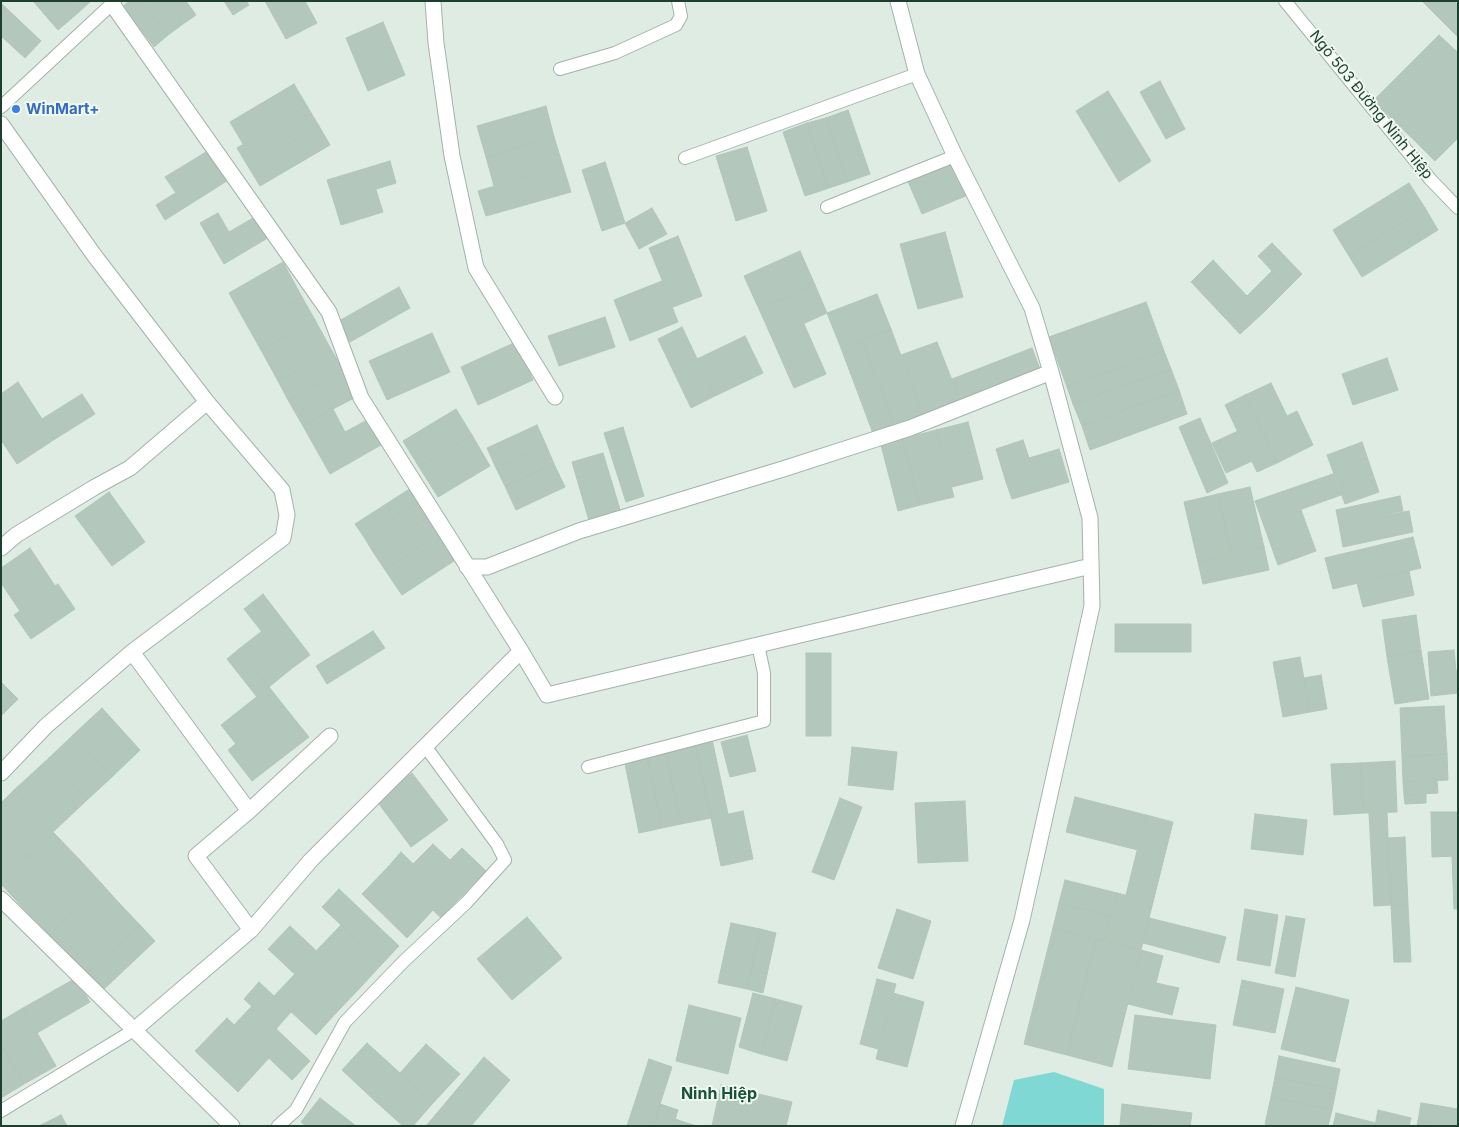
<!DOCTYPE html>
<meta charset="utf-8">
<style>
body{margin:0}
#map{position:relative;width:1459px;height:1127px;overflow:hidden;background:#dfece4;font-family:Inter,sans-serif}
canvas{display:block}
.frame{position:absolute;inset:0;border:2px solid #1e3e2f;pointer-events:none}
</style>
<div id="map">
<canvas width="1459" height="1127"></canvas>
<div class="frame"></div>
</div>
<script>
const ctx = document.querySelector('canvas').getContext('2d');
ctx.lineJoin = 'round';
function paint(path, color) {
  ctx.fillStyle = color;
  ctx.fill(path, 'evenodd');
}
function toPath(rows) {
  const path = new Path2D();
  for (const r of rows) {
    path.moveTo(r[0], r[1]);
    for (let i = 2; i < r.length; i += 2) path.lineTo(r[i], r[i + 1]);
  }
  return path;
}
function trace(path, color, width, dash) {
  ctx.strokeStyle = color;
  ctx.lineWidth = width;
  ctx.lineCap = dash ? 'butt' : 'round';
  ctx.setLineDash(dash || []);
  ctx.stroke(path);
}
function drawText(font, color, halo, rows, align = 'center') {
  ctx.font = font + ' Inter,sans-serif';
  ctx.lineWidth = 4;
  ctx.setLineDash([]);
  ctx.textBaseline = 'middle';
  ctx.strokeStyle = halo;
  ctx.fillStyle = color;
  for (const [text, x, y, turn = 0] of rows) {
    ctx.save();
    ctx.translate(x, y);
    ctx.rotate((+turn || 0) * Math.PI / 180);
    ctx.textAlign = isNaN(turn) ? turn : align;
    if (halo) ctx.strokeText(text, 0, 0);
    ctx.fillText(text, 0, 0);
    ctx.restore();
  }
}
paint(toPath([
 [1054,1072,1104,1089,1104,1126,1002,1126,1014,1080]
]), '#80d8d4');
const building = toPath([
 [33,1,69,1,79,12,58,30,33,1],
 [69,1,91,1,79,12,69,1],
 [130,1,142,1,168,35,154,47,123,6,130,1],
 [142,1,166,1,183,24,168,35,142,1],
 [166,1,186,1,196,15,183,24,166,1],
 [224,1,246,1,249,5,233,15,224,1],
 [265,1,305,1,317,23,286,39,265,1],
 [1422,1,1454,1,1458,5,1458,37,1422,1],
 [1,3,41,41,25,58,1,36,1,3],
 [383,22,405,75,368,91,346,38,383,22],
 [1439,35,1455,50,1389,116,1374,100,1439,35],
 [1455,50,1458,53,1458,96,1414,140,1389,116,1455,50],
 [1160,81,1185,129,1166,139,1140,92,1160,81],
 [294,84,307,106,243,144,230,122,294,84],
 [1108,91,1151,161,1119,182,1076,111,1108,91],
 [1458,96,1458,138,1435,161,1414,140,1458,96],
 [307,106,319,126,249,168,237,148,307,106],
 [546,106,554,137,486,157,477,126,546,106],
 [848,110,870,174,847,182,826,118,848,110],
 [826,118,847,182,829,188,807,123,826,118],
 [807,123,829,188,805,196,783,132,807,123],
 [319,126,330,145,260,186,249,168,319,126],
 [554,137,563,166,494,186,486,157,554,137],
 [747,147,767,211,736,221,716,156,747,147],
 [211,149,221,165,176,193,165,177,211,149],
 [953,159,968,195,922,214,907,179,953,159],
 [390,161,396,183,334,202,327,180,390,161],
 [605,162,625,223,602,231,582,170,605,162],
 [221,165,230,179,165,220,156,205,221,165],
 [563,166,571,192,486,216,478,191,563,166],
 [1409,183,1425,208,1349,256,1333,230,1409,183],
 [376,190,383,212,341,225,334,202,376,190],
 [652,208,667,234,639,249,625,223,652,208],
 [1425,208,1438,230,1362,277,1349,256,1425,208],
 [218,213,229,232,258,215,271,236,224,264,200,223,218,213],
 [945,232,963,297,918,309,900,244,945,232],
 [678,236,702,296,673,307,649,248,678,236],
 [1272,243,1302,274,1288,288,1258,256,1272,243],
 [800,251,815,285,759,309,744,276,800,251],
 [1213,260,1263,313,1240,334,1191,282,1213,260],
 [283,262,302,297,248,327,229,293,283,262],
 [1272,271,1288,288,1263,313,1247,296,1272,271],
 [662,281,678,322,630,341,614,300,662,281],
 [815,285,827,313,772,338,759,309,815,285],
 [399,287,410,308,350,342,339,321,399,287],
 [877,294,891,329,841,348,827,313,877,294],
 [302,297,315,320,261,350,248,327,302,297],
 [1146,302,1164,351,1067,387,1049,337,1146,302],
 [605,317,615,347,559,366,548,336,605,317],
 [315,320,332,351,278,381,261,350,315,320],
 [804,324,826,374,794,388,772,338,804,324],
 [682,327,715,396,691,408,658,339,682,327],
 [891,329,924,417,896,428,862,340,891,329],
 [432,333,450,372,387,400,369,361,432,333],
 [745,336,763,373,715,396,697,359,745,336],
 [862,340,896,428,874,436,841,348,862,340],
 [516,342,533,380,478,405,461,367,516,342],
 [937,342,961,403,924,417,901,355,937,342],
 [1032,348,1041,372,961,403,952,379,1032,348],
 [332,351,343,369,288,400,278,381,332,351],
 [1164,351,1171,369,1073,404,1067,387,1164,351],
 [1387,358,1398,390,1353,405,1342,374,1387,358],
 [343,369,358,396,333,409,318,383,343,369],
 [1171,369,1179,390,1082,426,1073,404,1171,369],
 [18,382,55,439,17,464,1,440,1,394,18,382],
 [318,383,333,409,303,426,288,400,318,383],
 [1271,383,1287,416,1297,411,1313,445,1277,463,1245,395,1271,383],
 [1179,390,1187,414,1090,450,1082,426,1179,390],
 [82,394,95,414,55,439,42,419,82,394],
 [1245,395,1277,463,1257,472,1225,405,1245,395],
 [333,409,345,432,367,420,381,445,330,474,303,426,333,409],
 [456,409,472,435,419,467,403,441,456,409],
 [1200,418,1228,483,1207,493,1179,427,1200,418],
 [968,422,983,479,952,487,936,430,968,422],
 [537,425,546,445,496,468,487,448,537,425],
 [623,427,644,496,626,502,604,433,623,427],
 [936,430,954,497,920,505,902,439,936,430],
 [1238,431,1252,461,1226,473,1212,443,1238,431],
 [472,435,490,466,438,497,419,467,472,435],
 [902,439,920,505,898,511,881,445,902,439],
 [1023,440,1034,473,1006,482,996,449,1023,440],
 [1362,442,1379,492,1345,504,1327,455,1362,442],
 [546,445,554,464,505,486,496,468,546,445],
 [1059,449,1069,482,1012,499,1006,482,1034,473,1029,458,1059,449],
 [603,453,622,516,590,524,572,462,603,453],
 [554,464,565,487,516,510,505,486,554,464],
 [1333,474,1341,495,1263,523,1255,501,1333,474],
 [1250,487,1264,547,1231,555,1218,494,1250,487],
 [411,488,419,502,364,537,355,524,411,488],
 [109,492,145,542,112,566,75,516,109,492],
 [1218,494,1231,555,1198,562,1184,502,1218,494],
 [1400,496,1403,511,1339,525,1336,510,1400,496],
 [419,502,429,516,373,552,364,537,419,502],
 [1301,510,1316,551,1278,565,1263,523,1301,510],
 [1409,511,1413,532,1343,547,1339,525,1409,511],
 [429,516,440,533,385,570,373,552,429,516],
 [440,533,457,559,402,595,385,570,440,533],
 [1413,537,1421,568,1333,589,1325,558,1413,537],
 [1264,547,1269,570,1203,584,1198,562,1264,547],
 [30,548,55,586,20,611,1,583,1,568,30,548],
 [1409,571,1414,595,1363,607,1357,583,1409,571],
 [58,584,75,609,31,639,14,615,58,584],
 [263,594,310,655,291,669,244,609,263,594],
 [1416,615,1421,651,1387,657,1382,620,1416,615],
 [1115,624,1191,624,1191,652,1115,652,1115,624],
 [262,631,291,669,269,687,239,649,262,631],
 [373,631,385,648,327,684,316,666,373,631],
 [239,649,269,687,257,697,227,659,239,649],
 [1454,650,1456,671,1458,671,1458,693,1431,696,1428,652,1454,650],
 [1421,651,1429,699,1395,704,1387,657,1421,651],
 [806,653,831,653,831,736,806,736,806,653],
 [1300,657,1310,712,1283,717,1273,662,1300,657],
 [1321,675,1327,709,1310,712,1304,678,1321,675],
 [1,682,18,699,1,716,1,682],
 [269,687,284,706,236,744,221,725,269,687],
 [284,706,309,737,252,781,228,750,284,706],
 [1444,706,1447,754,1402,757,1400,708,1444,706],
 [102,708,140,750,112,777,73,735,102,708],
 [73,735,112,777,87,800,49,758,73,735],
 [747,735,756,771,730,777,721,742,747,735],
 [712,739,728,814,711,818,695,742,712,739],
 [695,742,711,818,681,824,665,749,695,742],
 [852,747,897,752,893,790,848,785,852,747],
 [665,749,681,824,662,828,647,755,665,749],
 [1447,754,1448,780,1403,782,1402,757,1447,754],
 [647,755,662,828,639,833,624,759,647,755],
 [49,758,87,800,53,832,14,790,49,758],
 [1395,761,1397,812,1363,813,1361,763,1395,761],
 [1361,763,1363,813,1334,815,1331,764,1361,763],
 [412,773,448,820,411,847,376,800,412,773],
 [1437,780,1438,793,1404,795,1403,782,1437,780],
 [14,790,53,832,39,845,1,805,1,803,14,790],
 [1426,794,1426,803,1405,804,1404,795,1426,794],
 [1075,797,1146,815,1138,850,1066,832,1075,797],
 [840,798,862,807,834,880,812,872,840,798],
 [965,801,968,861,918,863,915,803,965,801],
 [1,805,39,845,28,856,1,827,1,805],
 [743,811,753,859,721,866,711,818,743,811],
 [1431,812,1458,812,1458,856,1432,857,1431,812],
 [1369,813,1387,813,1391,905,1374,906,1369,813],
 [1255,814,1307,820,1303,855,1251,849,1255,814],
 [1146,815,1173,822,1153,902,1126,895,1146,815],
 [1,827,28,856,1,881,1,827],
 [53,832,79,859,54,883,28,856,53,832],
 [1405,837,1408,905,1391,905,1388,838,1405,837],
 [433,844,450,860,462,848,486,871,454,904,413,864,433,844],
 [401,852,454,904,441,918,388,867,401,852],
 [28,856,54,883,25,910,1,884,1,881,28,856],
 [1452,856,1458,856,1458,909,1454,909,1452,856],
 [79,859,102,884,49,935,25,910,79,859],
 [388,867,433,910,407,938,362,894,388,867],
 [1065,880,1117,893,1111,916,1059,903,1065,880],
 [102,884,119,903,66,953,49,935,102,884],
 [339,889,399,946,382,964,322,907,339,889],
 [1117,893,1153,902,1141,950,1104,941,1117,893],
 [119,903,140,925,86,975,66,953,119,903],
 [1059,903,1111,916,1104,941,1053,928,1059,903],
 [1391,905,1408,905,1411,962,1394,962,1391,905],
 [897,909,931,921,913,979,878,968,897,909],
 [1245,909,1278,915,1270,966,1237,960,1245,909],
 [1286,916,1305,919,1295,977,1275,973,1286,916],
 [527,917,562,958,512,1000,477,959,527,917],
 [1149,918,1226,937,1219,963,1143,943,1149,918],
 [731,923,760,929,747,989,718,983,731,923],
 [140,925,155,941,102,991,86,975,140,925],
 [341,925,382,964,358,990,316,951,341,925],
 [290,926,358,990,336,1013,268,949,290,926],
 [1053,928,1096,939,1067,1055,1024,1044,1053,928],
 [760,929,776,933,763,993,747,989,760,929],
 [1096,939,1141,950,1112,1067,1067,1055,1096,939],
 [1141,950,1163,956,1156,983,1179,988,1172,1015,1128,1004,1141,950],
 [295,974,336,1013,316,1035,274,996,295,974],
 [76,978,90,1002,37,1033,23,1008,76,978],
 [877,979,896,984,878,1049,860,1044,877,979],
 [1242,980,1284,989,1275,1033,1233,1025,1242,980],
 [259,982,291,1012,276,1029,244,999,259,982],
 [1296,987,1349,1000,1335,1062,1281,1049,1296,987],
 [753,993,776,999,761,1054,739,1047,753,993],
 [893,993,924,1002,907,1067,876,1059,893,993],
 [776,999,802,1006,787,1061,761,1054,776,999],
 [689,1005,741,1018,728,1074,676,1061,689,1005],
 [252,1006,310,1061,292,1080,234,1025,252,1006],
 [23,1008,56,1066,24,1084,1,1044,1,1021,23,1008],
 [1135,1015,1216,1025,1210,1079,1128,1069,1135,1015],
 [227,1018,269,1058,238,1092,195,1051,227,1018],
 [367,1043,400,1073,375,1101,342,1070,367,1043],
 [1,1044,24,1084,1,1098,1,1044],
 [426,1044,460,1074,433,1103,400,1073,426,1044],
 [1279,1056,1340,1069,1336,1090,1275,1077,1279,1056],
 [484,1057,510,1080,471,1126,426,1126,484,1057],
 [649,1059,672,1067,660,1104,653,1126,627,1126,649,1059],
 [400,1073,433,1103,413,1126,403,1126,375,1101,400,1073],
 [1275,1077,1336,1090,1332,1110,1271,1097,1275,1077],
 [721,1085,792,1102,786,1126,712,1126,721,1085],
 [1271,1097,1332,1110,1328,1126,1274,1126,1265,1124,1271,1097],
 [320,1098,356,1126,306,1126,301,1122,320,1098],
 [1421,1103,1458,1109,1458,1126,1418,1121,1421,1103],
 [660,1104,678,1110,673,1126,653,1126,660,1104],
 [1122,1104,1192,1113,1190,1126,1120,1125,1122,1104],
 [1378,1110,1411,1118,1409,1126,1375,1126,1378,1110],
 [1336,1113,1376,1123,1375,1126,1333,1126,1336,1113],
 [61,1115,67,1126,39,1126,61,1115],
 [675,1119,696,1126,673,1126,675,1119],
 [1418,1121,1450,1126,1417,1126,1418,1121]
]);
paint(building, '#b4c7bc');
trace(building, '#b1c6b9', 1);
const service = toPath([
 [1285,1,1430,179,1458,208],
 [560,69,615,53,676,25,681,16,678,1],
 [1,107,115,1],
 [685,158,917,74],
 [827,207,955,156],
 [588,767,764,721,764,673,758,645],
 [1,1111,134,1030],
 [278,1126,296,1110,345,1022,404,961,466,903,505,860,497,844,425,746]
]);
const minor = toPath([
 [433,1,436,43,452,156,476,268,555,397],
 [898,1,917,74,955,156,1032,308,1051,372,1090,518,1092,606,1022,920,963,1126],
 [112,4,329,312,361,398,521,651,547,695,1091,566],
 [1,124,94,255,207,402,282,490,287,515,283,538,132,652,46,726,1,773],
 [1,548,16,535,95,487,130,468,207,402],
 [467,567,487,567,579,531,783,469,910,428,1051,372],
 [132,652,249,811,196,856,251,930],
 [249,811,330,736],
 [1,899,232,1126],
 [134,1030,251,930,311,860,521,651]
]);
trace(service, '#a1b4aa', 14);
trace(minor, '#a1b4aa', 17);
trace(service, '#fff', 12);
trace(minor, '#fff', 15);
for (const [x, y, r, color] of [
 [16,109,5,"#3f7fe0"]
]) {
  const dot = new Path2D();
  dot.arc(x, y, r, 0, 2 * Math.PI);
  ctx.fillStyle = color;
  ctx.fill(dot);
  trace(dot, '#f0f8f2', 2);
}
drawText('15px', '#1e3e2f', '#f0f8f2', [
 ["Ngõ 503 Đường Ninh Hiệp",1371,105,51]
]);
drawText('bold 15px', '#366cbe', '#f0f8f2', [
 ["WinMart+",26,109]
], 'left');
drawText('bold 16px', '#185238', '#f0f8f2', [
 ["Ninh Hiệp",719,1094]
]);
</script>
